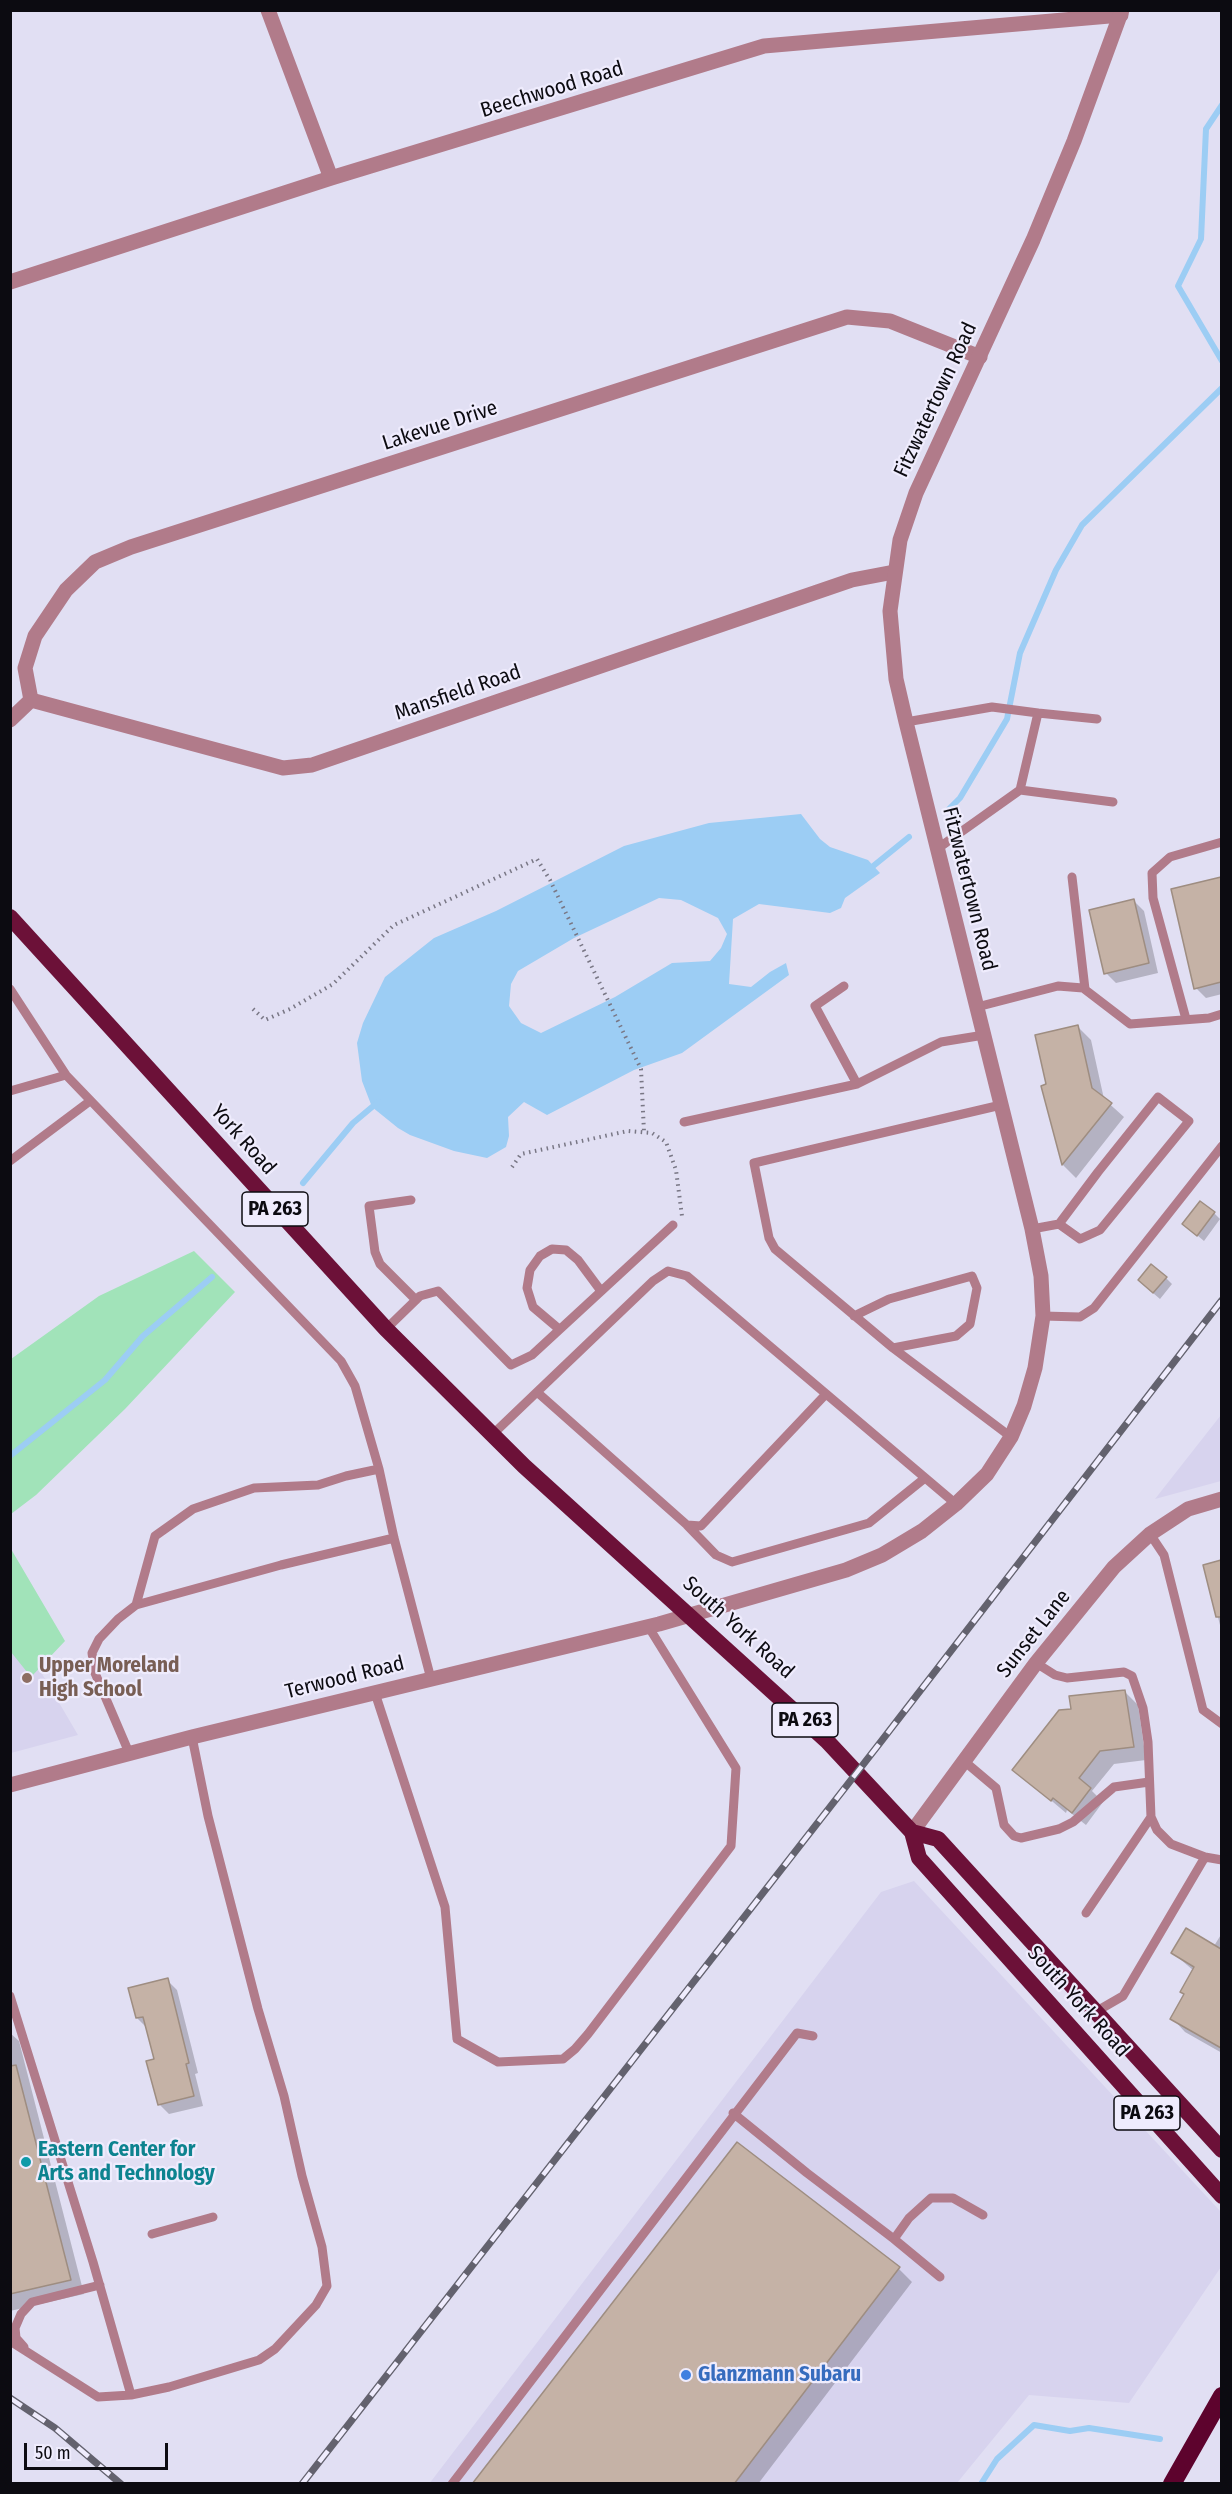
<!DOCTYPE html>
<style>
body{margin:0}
#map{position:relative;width:1232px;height:2494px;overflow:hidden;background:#e1dff3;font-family:"Fira Sans Condensed",sans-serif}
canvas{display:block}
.frame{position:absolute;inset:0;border:12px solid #0c0b11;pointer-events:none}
.scale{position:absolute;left:24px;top:2443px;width:144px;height:27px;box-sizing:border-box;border:3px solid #0c0b11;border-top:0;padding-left:8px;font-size:18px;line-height:21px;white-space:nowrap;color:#0c0b11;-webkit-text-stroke:4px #efecfd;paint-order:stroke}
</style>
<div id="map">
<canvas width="1232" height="2494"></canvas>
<div class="frame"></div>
<div class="scale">50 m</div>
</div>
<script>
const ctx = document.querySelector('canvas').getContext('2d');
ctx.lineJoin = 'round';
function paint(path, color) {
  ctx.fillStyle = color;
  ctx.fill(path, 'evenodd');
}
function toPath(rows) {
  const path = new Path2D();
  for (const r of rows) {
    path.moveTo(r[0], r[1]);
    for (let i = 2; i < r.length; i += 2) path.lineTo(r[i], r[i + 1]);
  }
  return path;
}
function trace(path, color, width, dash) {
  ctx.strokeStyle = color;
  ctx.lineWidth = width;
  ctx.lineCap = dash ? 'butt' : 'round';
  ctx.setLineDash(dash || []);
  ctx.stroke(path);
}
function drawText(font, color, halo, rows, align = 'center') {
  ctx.font = font + ' "Fira Sans Condensed",sans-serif';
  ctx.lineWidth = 4.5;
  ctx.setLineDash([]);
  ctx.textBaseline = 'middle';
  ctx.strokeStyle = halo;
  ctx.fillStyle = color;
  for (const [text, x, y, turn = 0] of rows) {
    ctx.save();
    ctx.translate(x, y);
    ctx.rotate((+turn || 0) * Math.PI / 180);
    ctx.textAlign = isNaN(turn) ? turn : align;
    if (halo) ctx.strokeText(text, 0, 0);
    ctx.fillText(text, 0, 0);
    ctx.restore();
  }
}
paint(toPath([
 [1221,1415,1221,1481,1155,1499],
 [11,1621,78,1735,11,1753],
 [914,1881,1221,2212,1221,2267,1129,2403,1029,2395,957,2483,429,2484,881,1892]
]), '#d7d3ee');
paint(toPath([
 [194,1251,235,1292,125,1409,36,1495,11,1514,11,1359,99,1296],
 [11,1549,65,1641,31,1677,11,1652]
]), '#a1e3b9');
paint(toPath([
 [801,814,820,839,830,847,868,860,880,873,845,898,841,908,830,913,759,904,733,919,729,984,751,987,770,972,786,963,789,975,682,1053,634,1070,547,1115,524,1102,508,1117,509,1136,506,1147,487,1158,454,1151,410,1135,398,1128,372,1107,362,1081,357,1043,363,1023,385,977,434,938,496,911,624,846,709,823],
 [659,898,681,900,718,918,727,934,721,948,710,961,672,963,615,997,541,1033,521,1023,509,1006,511,984,518,971,574,938]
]), '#9ccdf4');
paint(toPath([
 [1222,879,1222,994,1206,998,1196,988,1173,890],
 [1134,901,1144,911,1158,973,1116,983,1106,973],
 [1078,1027,1091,1040,1104,1099,1124,1117,1076,1178,1063,1165,1043,1087,1048,1085],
 [1214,1213,1220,1219,1204,1241,1191,1230],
 [1166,1278,1172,1284,1160,1299,1146,1287],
 [1222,1562,1222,1633,1205,1566],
 [1125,1692,1138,1705,1146,1760,1114,1764,1092,1791,1103,1802,1086,1825,1067,1810,1066,1813,1014,1769,1072,1711],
 [1222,1933,1222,2053,1185,2032,1172,2018,1185,1995,1194,1971,1173,1953,1214,1946],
 [167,1980,177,1990,198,2073,195,2074,203,2106,169,2114,159,2104,155,2060,147,2028,137,2018],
 [10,2033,19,2041,84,2294,10,2311],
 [737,2144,899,2269,912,2282,758,2484,473,2484]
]), '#0003');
trace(toPath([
 [1222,105,1206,129,1201,239,1178,286,1222,361],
 [949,809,960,798,1007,719,1020,653,1056,570,1082,525,1222,388],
 [867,867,872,867,909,837],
 [303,1183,353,1123,378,1102],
 [10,1456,105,1380,143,1336,212,1277],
 [981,2484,997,2459,1034,2425,1070,2431,1089,2428,1160,2439]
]), '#9ccdf4', 6);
const building = toPath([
 [1221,877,1221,982,1194,989,1171,889,1221,877],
 [1134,899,1149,963,1104,974,1089,910,1134,899],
 [1078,1025,1092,1088,1112,1103,1062,1165,1041,1086,1046,1084,1035,1035,1078,1025],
 [1200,1201,1215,1212,1197,1236,1182,1224,1200,1201],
 [1151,1264,1167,1277,1153,1293,1138,1280,1151,1264],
 [1221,1560,1221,1617,1216,1617,1203,1565,1221,1560],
 [1125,1690,1134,1747,1100,1751,1079,1778,1091,1788,1072,1813,1053,1798,1051,1801,1012,1770,1059,1710,1071,1709,1069,1696,1125,1690],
 [1186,1928,1221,1949,1221,2048,1170,2019,1184,1994,1180,1992,1194,1967,1171,1953,1186,1928],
 [168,1978,189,2063,186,2064,194,2096,158,2105,146,2061,154,2059,143,2017,136,2018,128,1988,168,1978],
 [16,2065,71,2280,10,2294,10,2066,16,2065],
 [737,2142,900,2267,734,2484,472,2484,737,2142]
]);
paint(building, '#c5b2a6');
trace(building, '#9e8d81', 1.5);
trace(toPath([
 [253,1009,265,1020,290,1009,333,984,394,925,537,859,550,880,641,1069,644,1132],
 [512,1167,521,1154,628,1131,652,1133,666,1142,676,1170,682,1216]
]), '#797785', 4, [1.5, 4.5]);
trace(toPath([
 [906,722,992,707,1038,713],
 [1020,790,1113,802],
 [937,849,1020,790,1038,713,1097,719],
 [1072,877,1085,989],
 [844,986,815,1006,857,1084],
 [10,989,66,1075],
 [977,1007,1058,986,1083,988,1130,1024,1209,1018,1222,1014],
 [1186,1019,1153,898,1152,873,1170,857,1222,842],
 [10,1091,66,1075,341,1361,355,1386,379,1469,394,1538,431,1679],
 [1001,1105,754,1163,769,1238,775,1249,893,1348,1011,1437],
 [684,1122,857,1084,941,1042,984,1035],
 [10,1161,90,1101],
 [411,1200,369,1206,375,1252,380,1264,416,1300],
 [1032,1229,1059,1224,1098,1172,1158,1097,1189,1121,1100,1230,1080,1239,1059,1224],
 [854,1316,889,1299,972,1276,977,1288,970,1324,956,1336,893,1348],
 [1043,1316,1080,1317,1094,1308,1222,1146],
 [386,1329,420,1296,438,1291,511,1365,532,1355,673,1225],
 [559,1329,533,1307,527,1288,530,1270,540,1256,552,1249,566,1250,578,1260,601,1291],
 [537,1392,687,1525,701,1526,826,1394],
 [492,1435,653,1281,668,1271,687,1276,956,1504],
 [687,1525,716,1555,732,1562,869,1523,925,1478],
 [1150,1534,1164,1555,1203,1710,1222,1724],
 [136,1605,155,1536,193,1509,254,1488,318,1485,346,1476,379,1469],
 [1036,1663,1055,1675,1067,1678,1124,1672,1132,1676,1143,1708,1148,1742,1151,1817,1157,1830,1171,1844,1205,1857],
 [375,1693,445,1907,457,2039,498,2062,563,2059,575,2049,588,2034,731,1846,736,1768,648,1626],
 [130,1755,95,1673,92,1653,99,1639,118,1619,136,1605,281,1565,394,1538],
 [964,1761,996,1788,1004,1825,1014,1836,1021,1838,1059,1829,1073,1822,1114,1787,1149,1782],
 [1086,1913,1151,1817],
 [10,1996,93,2262,131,2395],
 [1097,2011,1123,1996,1205,1857,1222,1860],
 [733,2113,807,2173,894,2239],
 [152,2234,213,2217],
 [940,2277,894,2239,909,2218,931,2198,953,2198,983,2215],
 [10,2341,98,2397,131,2395,169,2387,259,2360,275,2349,316,2305,327,2286,322,2247,302,2176,284,2096,258,2009,208,1816,192,1737],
 [24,2347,16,2338,15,2328,21,2314,32,2302,100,2285],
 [452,2484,797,2033,813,2036]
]), '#b17b8a', 9);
trace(toPath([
 [268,10,331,178],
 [10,282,331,178,764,46,1121,15],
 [31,700,283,768,312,765,852,580,894,572],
 [10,720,31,700,25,668,35,636,66,590,95,562,131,547,847,317,890,321,980,357]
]), '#b17b8a', 15);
trace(toPath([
 [10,1785,192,1737,659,1624,846,1570,882,1555,922,1531,956,1504,987,1474,1011,1437,1024,1406,1035,1368,1043,1316,1041,1276,1032,1229,906,722,896,679,890,611,900,540,916,493,1033,240,1074,141,1122,10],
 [912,1832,1036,1663,1114,1567,1150,1534,1188,1509,1222,1499]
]), '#b17b8a', 15);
trace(toPath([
 [10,917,386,1329,524,1466,827,1741,912,1832,919,1858,1222,2196],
 [912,1832,938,1839,1222,2150]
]), '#6c1138', 16);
trace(toPath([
 [1172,2484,1222,2396]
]), '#5d032d', 18);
const rail = toPath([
 [10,2398,55,2428,121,2484],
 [302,2484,876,1748,1222,1300]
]);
trace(rail, '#63626e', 7);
trace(rail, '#efecfd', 4.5, [14]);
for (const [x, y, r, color] of [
 [27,1678,6,"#8d6e63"],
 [26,2162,6,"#0f9aa8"],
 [686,2375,6,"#3f7fe0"]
]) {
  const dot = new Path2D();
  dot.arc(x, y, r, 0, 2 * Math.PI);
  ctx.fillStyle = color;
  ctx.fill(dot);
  trace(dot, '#efecfd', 2);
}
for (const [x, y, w] of [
 [275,1209,66],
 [805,1720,66],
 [1147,2113,66]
]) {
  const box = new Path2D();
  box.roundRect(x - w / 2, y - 17, w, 34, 4.5);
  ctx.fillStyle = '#efecfd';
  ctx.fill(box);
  trace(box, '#0c0b11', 1.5);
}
drawText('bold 20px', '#0c0b11', null, [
 ["PA 263",275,1209],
 ["PA 263",805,1720],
 ["PA 263",1147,2113]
]);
drawText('21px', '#0c0b11', '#efecfd', [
 ["Beechwood Road",552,90,-17],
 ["Fitzwatertown Road",936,400,-65],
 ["Lakevue Drive",440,426,-18],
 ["Mansfield Road",458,693,-19],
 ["Fitzwatertown Road",969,889,76],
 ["York Road",243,1140,48],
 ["South York Road",738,1628,42],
 ["Sunset Lane",1034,1634,-52],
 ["Terwood Road",345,1678,-14],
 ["South York Road",1078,2002,48]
]);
drawText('bold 21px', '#785e54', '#efecfd', [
 ["Upper Moreland",39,1666],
 ["High School",39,1690]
], 'left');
drawText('bold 21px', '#0d838f', '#efecfd', [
 ["Eastern Center for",38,2150],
 ["Arts and Technology",38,2174]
], 'left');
drawText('bold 21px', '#366cbe', '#efecfd', [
 ["Glanzmann Subaru",698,2375]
], 'left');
</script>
